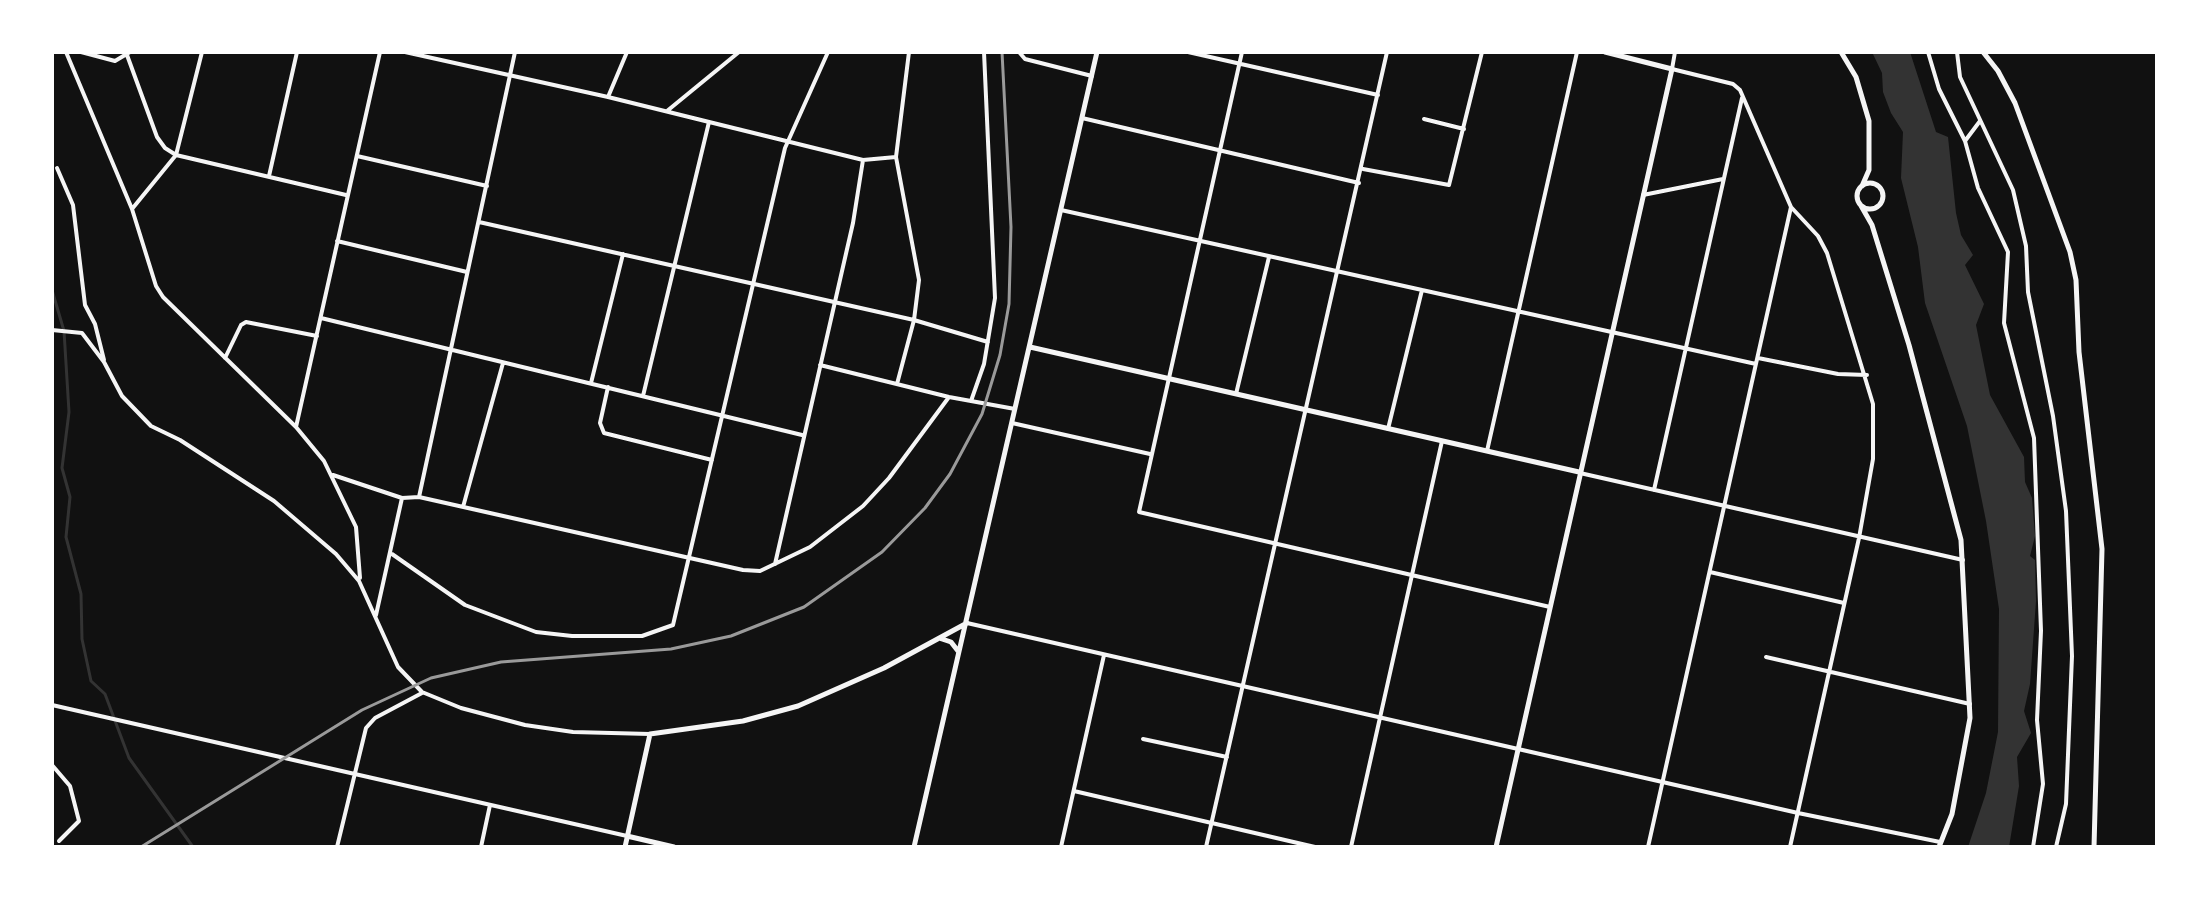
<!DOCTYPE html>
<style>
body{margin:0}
#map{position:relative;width:2209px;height:899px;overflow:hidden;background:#111;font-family:"Public Sans",sans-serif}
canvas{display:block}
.frame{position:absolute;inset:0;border:54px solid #fff;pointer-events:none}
</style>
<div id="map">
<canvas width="2209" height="899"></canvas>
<div class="frame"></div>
</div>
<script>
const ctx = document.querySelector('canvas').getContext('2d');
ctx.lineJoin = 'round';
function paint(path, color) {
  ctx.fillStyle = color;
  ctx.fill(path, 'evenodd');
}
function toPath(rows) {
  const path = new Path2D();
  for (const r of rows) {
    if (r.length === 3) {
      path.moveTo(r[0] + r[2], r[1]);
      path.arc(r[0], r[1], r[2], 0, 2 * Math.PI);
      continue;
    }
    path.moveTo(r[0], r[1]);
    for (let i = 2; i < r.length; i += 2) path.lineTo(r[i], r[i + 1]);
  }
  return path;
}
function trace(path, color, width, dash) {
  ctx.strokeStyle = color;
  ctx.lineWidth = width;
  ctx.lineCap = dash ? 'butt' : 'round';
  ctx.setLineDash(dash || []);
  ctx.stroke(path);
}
paint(toPath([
 [1872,52,1910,52,1936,132,1948,137,1956,213,1961,235,1973,255,1965,265,1984,304,1976,325,1990,395,2024,457,2025,482,2032,498,2035,536,2030,556,2035,560,2036,601,2030,684,2024,711,2031,733,2017,757,2019,786,2009,847,1968,847,1986,793,1998,732,1999,609,1986,521,1967,426,1925,303,1918,247,1901,178,1903,132,1891,113,1883,92,1882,73]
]), '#333');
trace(toPath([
 [52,290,64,331,69,412,62,468,70,497,66,537,81,594,82,639,91,681,105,694,129,758,193,847]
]), '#333', 3);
trace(toPath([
 [66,52,132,209,156,286,163,297,296,427,324,461,356,527,360,578],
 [81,52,115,61,130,52],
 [405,52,608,97,863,160,896,157],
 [1019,52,1025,59,1092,76],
 [1188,52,1378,95],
 [1242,52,1139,512,1550,607],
 [1675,52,1672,69,1733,84,1740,90,1791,207,1818,236,1827,253,1873,404,1873,459,1859,538,1790,847],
 [1928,52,1939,89,1965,141,1978,188,2008,252,2004,323,2034,438,2041,631,2037,720,2043,784,2033,847],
 [1957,52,1960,77,2013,190,2026,246,2028,292,2053,416,2066,511,2072,656,2066,804,2056,847],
 [127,55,157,137,165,148,176,155,346,195],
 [608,97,627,52],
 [667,111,739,52],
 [1082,118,1359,183],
 [1424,119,1464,129],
 [1965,141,1980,121],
 [357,156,487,186],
 [57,168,73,205,85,305,95,324,104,360],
 [1363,169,1449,185,1482,52],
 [269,176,297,52],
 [1643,195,1723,179],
 [132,209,176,155,202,52],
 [1061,210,1756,364],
 [479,222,914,320,988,342],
 [337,241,467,272],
 [321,318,802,435],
 [52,330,82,333,104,362,122,396,151,426,180,440,274,501,336,554,359,581,398,667,422,692,461,708,525,725,573,732,650,734],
 [225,358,241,325,246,322,317,336],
 [1758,358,1838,374,1867,375],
 [820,365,949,397,1015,409],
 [591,383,623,254],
 [897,384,914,320,919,280,896,157,909,52],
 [608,387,600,423,604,433,712,460],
 [1236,394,1269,257],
 [643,396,709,122],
 [971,401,984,364,995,298,984,52],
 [1012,423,1150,454],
 [296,427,380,52],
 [1388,429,1422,290],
 [1487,451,1577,52],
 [1580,473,1963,560],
 [333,475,402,498,419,497,743,570,760,571,810,547,863,506,889,478,949,397],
 [1654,490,1742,98],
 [419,497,515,52],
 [463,507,503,363],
 [392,554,465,605,536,632,572,636,642,636,673,625,785,148,828,52],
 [775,564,853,223,863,160],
 [1710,572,1844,603],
 [376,615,402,498],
 [967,623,1798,813,1940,842],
 [1766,657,1970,704],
 [52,705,627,836],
 [1143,739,1227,757],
 [52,765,70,786,79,821,59,841],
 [1074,791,1315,847],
 [337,847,366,728,375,718,422,693],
 [481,847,490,805],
 [1061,847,1104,655],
 [1206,847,1387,52],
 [1351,847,1442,441],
 [1648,847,1791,207]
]), '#f5f5f5', 4);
trace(toPath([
 [1841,52,1856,77,1869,121,1869,170,1862,186],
 [1983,52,1998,71,2015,103,2070,252,2076,280,2079,352,2102,549,2094,847],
 [1870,196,13],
 [1860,204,1872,225,1909,345,1961,540,1970,718,1952,814,1939,847],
 [1030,347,1579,472],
 [942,639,951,642,958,651],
 [627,836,674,847],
 [625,847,650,734,743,721,798,706,884,668,967,623],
 [914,847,1097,52],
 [1496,847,1672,69,1605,52]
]), '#f5f5f5', 5);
trace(toPath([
 [141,847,362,710,431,678,501,662,671,649,731,636,804,607,882,552,925,508,950,474,982,414,1000,355,1009,304,1011,227,1002,52]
]), '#9a9a9a', 3);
</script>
